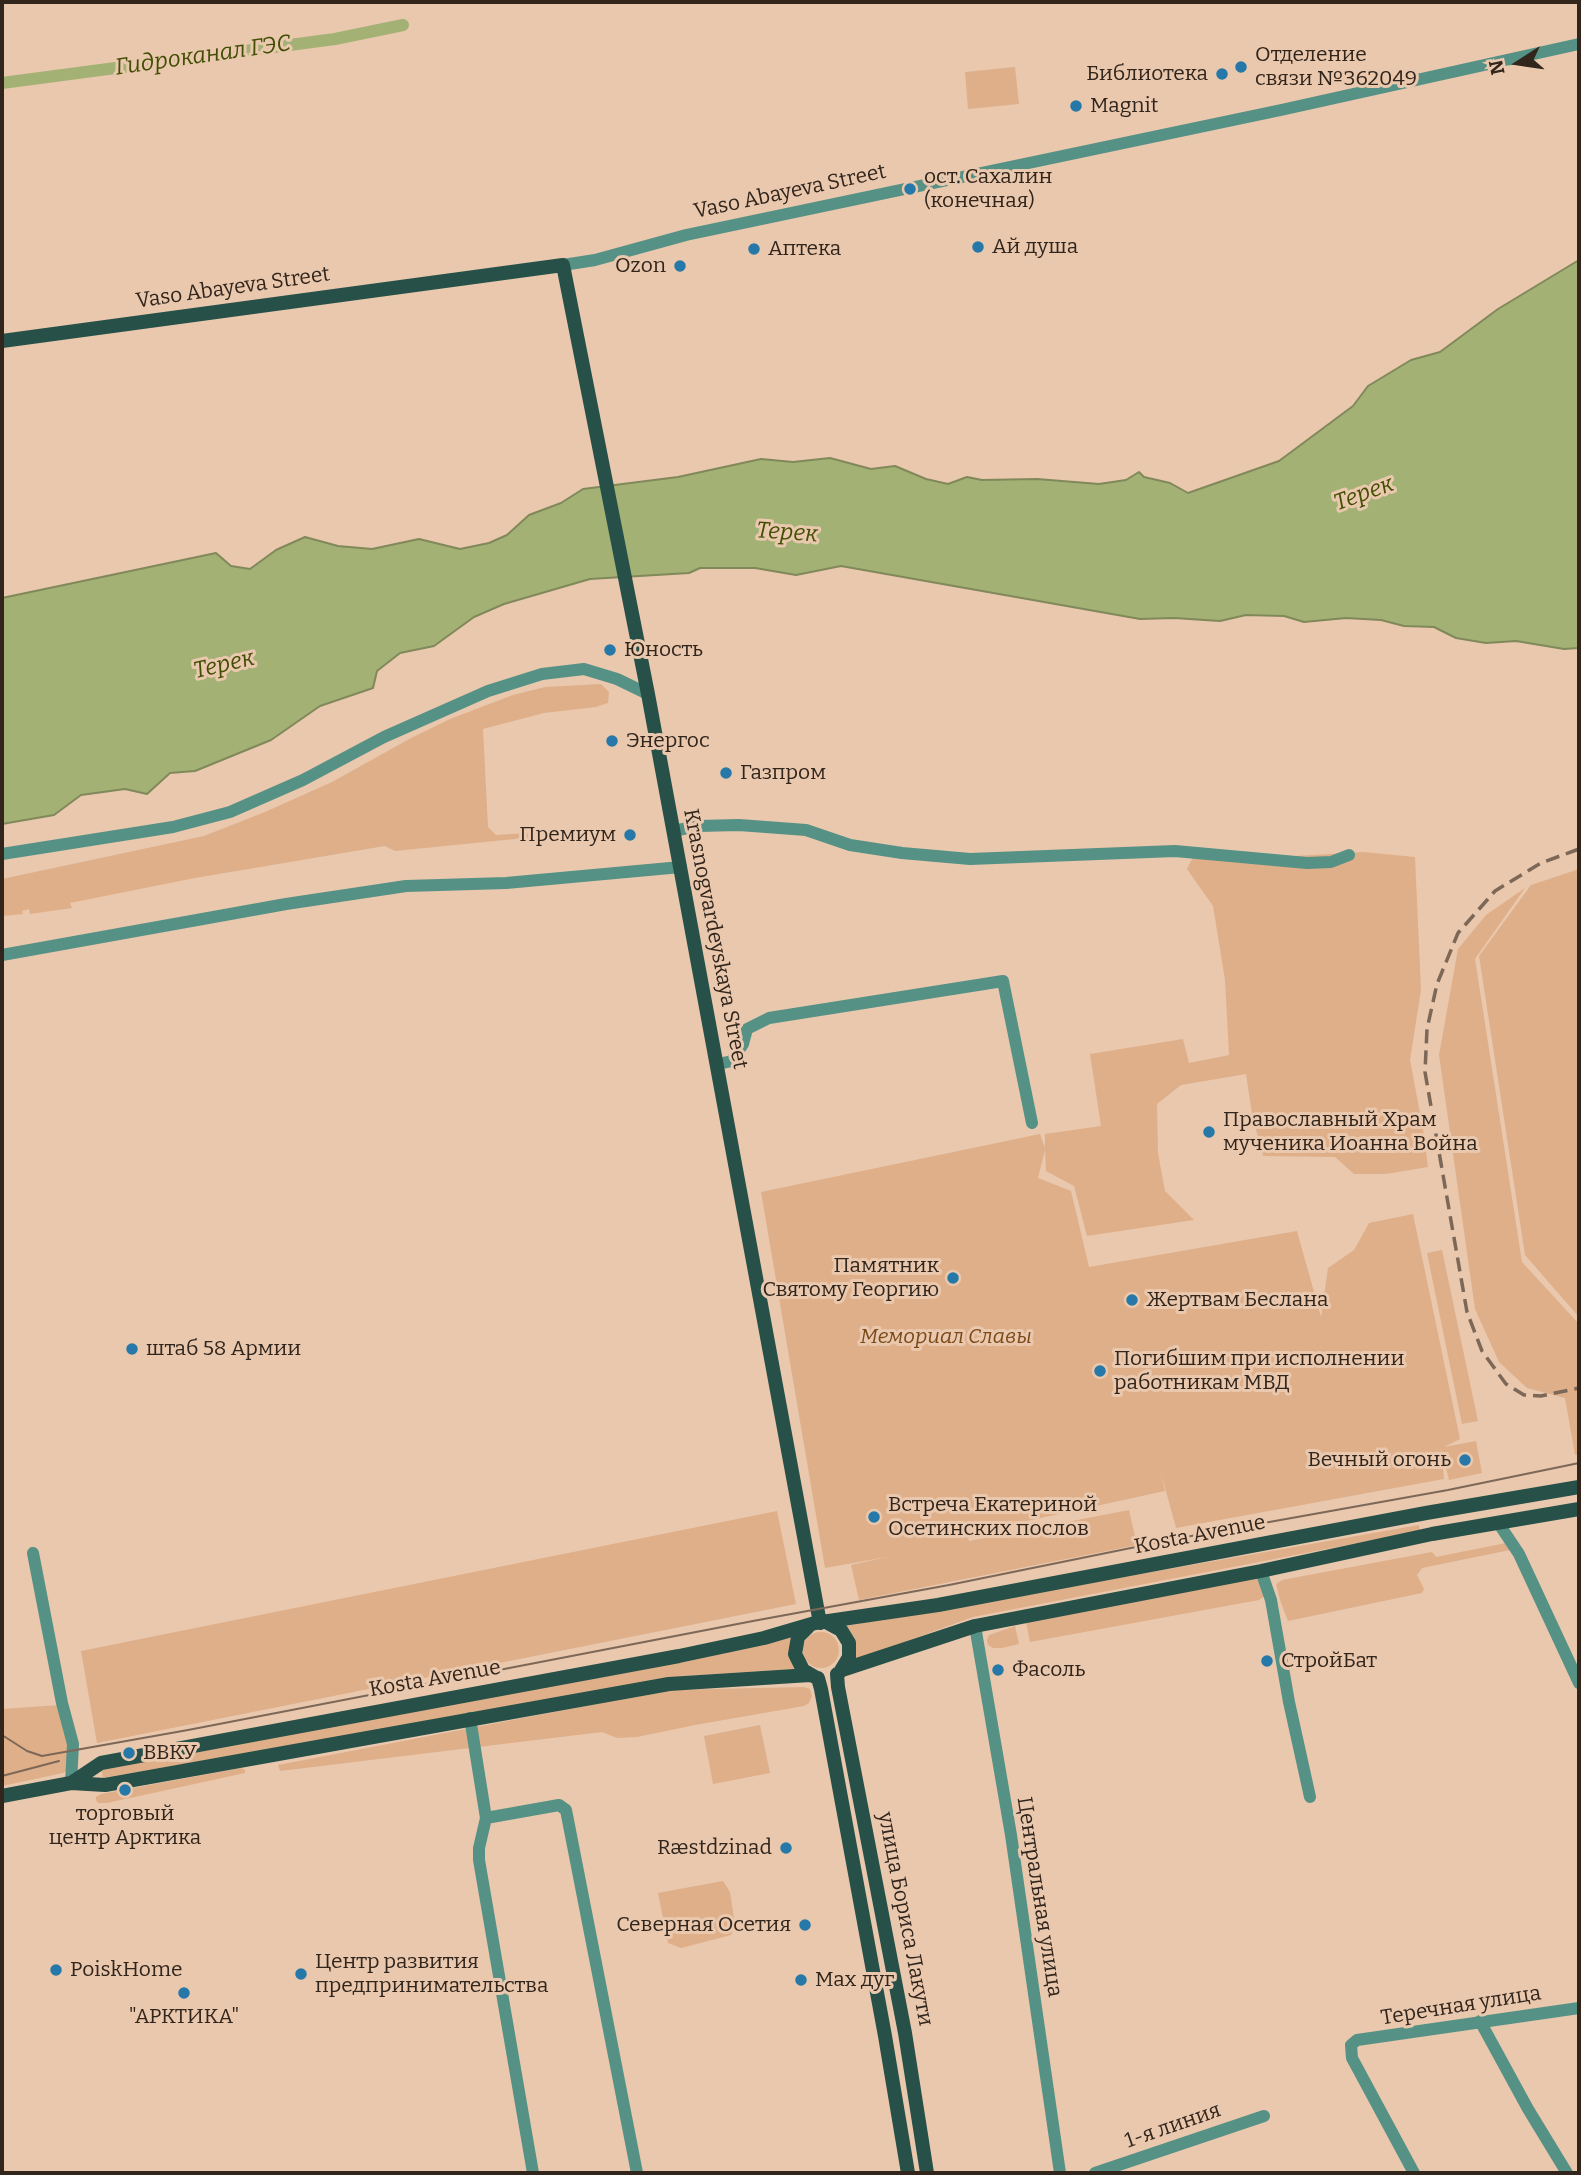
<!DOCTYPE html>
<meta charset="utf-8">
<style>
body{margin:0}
#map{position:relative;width:1581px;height:2175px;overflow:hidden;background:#e9c8ae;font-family:Bitter,serif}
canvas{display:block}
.frame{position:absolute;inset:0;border:4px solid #32251c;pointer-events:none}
.north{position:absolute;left:1483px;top:28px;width:70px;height:70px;-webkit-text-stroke:5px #e9c8ae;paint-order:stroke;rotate:258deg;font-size:19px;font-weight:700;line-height:28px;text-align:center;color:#32251c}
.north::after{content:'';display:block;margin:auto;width:24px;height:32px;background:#32251c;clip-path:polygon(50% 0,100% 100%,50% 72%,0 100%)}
</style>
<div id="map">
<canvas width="1581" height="2175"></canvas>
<div class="frame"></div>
<div class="north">N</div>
</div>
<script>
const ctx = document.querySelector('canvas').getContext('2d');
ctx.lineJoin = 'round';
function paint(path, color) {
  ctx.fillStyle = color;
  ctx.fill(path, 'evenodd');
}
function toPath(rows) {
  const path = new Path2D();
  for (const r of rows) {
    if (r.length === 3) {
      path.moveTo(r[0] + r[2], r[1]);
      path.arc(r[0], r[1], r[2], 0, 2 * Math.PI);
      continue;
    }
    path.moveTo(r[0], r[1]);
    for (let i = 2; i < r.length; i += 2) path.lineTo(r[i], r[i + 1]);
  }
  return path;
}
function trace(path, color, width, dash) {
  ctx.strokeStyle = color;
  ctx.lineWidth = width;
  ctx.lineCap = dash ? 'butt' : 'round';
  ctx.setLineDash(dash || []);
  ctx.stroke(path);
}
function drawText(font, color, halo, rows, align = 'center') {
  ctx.font = font + ' Bitter,serif';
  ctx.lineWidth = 6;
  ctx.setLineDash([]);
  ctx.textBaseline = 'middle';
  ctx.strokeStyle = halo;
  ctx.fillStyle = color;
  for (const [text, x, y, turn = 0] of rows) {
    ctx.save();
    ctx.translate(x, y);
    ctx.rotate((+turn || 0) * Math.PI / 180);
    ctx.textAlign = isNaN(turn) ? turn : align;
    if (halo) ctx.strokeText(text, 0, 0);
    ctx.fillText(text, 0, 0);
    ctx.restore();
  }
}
paint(toPath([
 [1015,67,1019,104,968,109,965,72],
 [601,684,609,692,608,703,596,707,544,713,483,729,488,827,496,835,527,833,535,837,395,851,385,846,195,878,70,903,72,908,30,914,29,909,22,911,23,914,2,916,2,879,204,836,265,812,332,782,411,738,450,719,513,695,545,687],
 [1363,852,1415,857,1421,990,1410,1060,1423,1129,1428,1167,1386,1174,1354,1174,1335,1157,1263,1156,1252,1114,1246,1074,1181,1085,1157,1104,1158,1153,1165,1191,1194,1220,1087,1236,1074,1186,1046,1171,1045,1150,1038,1178,1071,1191,1089,1267,1297,1231,1321,1317,1328,1268,1354,1250,1369,1223,1413,1214,1460,1439,1444,1447,1476,1441,1482,1473,1449,1480,1441,1448,1444,1479,1176,1528,1161,1473,1165,1491,967,1534,969,1541,1129,1510,1137,1545,859,1600,851,1565,887,1557,825,1568,761,1192,1040,1134,1045,1148,1045,1134,1101,1126,1090,1054,1183,1039,1189,1063,1229,1055,1225,980,1213,906,1187,869,1193,857,1295,856],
 [1579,869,1579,1317,1525,1255,1479,956,1531,885],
 [1525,888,1475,959,1522,1262,1579,1324,1579,1454,1575,1455,1565,1398,1527,1388,1499,1362,1475,1309,1439,1055,1458,949,1486,915],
 [1442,1250,1478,1421,1462,1424,1427,1253],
 [777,1511,796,1604,97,1743,81,1651],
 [1419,1525,1420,1531,973,1617,852,1661,852,1636,845,1626],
 [1506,1543,1510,1550,1422,1568,1417,1575,1424,1589,1422,1593,1288,1621,1280,1600,1276,1584,1282,1580,1432,1552,1436,1557],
 [1254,1578,1260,1579,1265,1596,1259,1600,1030,1642,1026,1622],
 [1015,1626,1019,1644,1002,1648,993,1648,988,1645,987,1640,989,1635],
 [821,1650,18],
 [792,1637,795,1669,685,1676,103,1778,101,1768],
 [804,1687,810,1689,812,1696,809,1703,804,1706,695,1725,637,1737,617,1738,602,1732,280,1771,278,1765,669,1690],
 [59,1705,69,1741,67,1770,63,1773,2,1786,2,1709],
 [760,1725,770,1773,713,1784,704,1736],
 [241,1768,245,1770,245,1773,107,1803,98,1803,96,1800,96,1797,101,1794],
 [723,1881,730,1892,735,1925,731,1935,681,1948,668,1943,658,1893]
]), '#dfaf89');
const water = toPath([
 [1579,260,1579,648,1564,649,1516,641,1486,643,1456,638,1434,627,1404,626,1381,620,1346,618,1304,622,1284,616,1246,615,1220,621,1174,618,1140,619,841,566,796,575,755,568,700,568,689,573,590,579,504,604,474,617,434,646,400,653,377,671,373,688,320,706,271,740,195,771,170,773,147,794,125,789,81,795,54,815,2,824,2,598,216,553,231,566,250,569,276,550,305,537,338,546,372,549,419,539,460,549,489,543,507,535,529,515,561,503,583,489,678,477,761,459,793,462,830,458,871,469,895,466,926,479,948,484,967,477,982,480,1037,479,1099,484,1126,480,1139,472,1144,477,1170,483,1188,493,1279,461,1353,406,1368,386,1411,360,1440,352,1498,309,1579,260]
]);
paint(water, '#a3b274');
trace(water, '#81885a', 2);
trace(toPath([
 [2,83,335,39,403,25]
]), '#a3b274', 12);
trace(toPath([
 [563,265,595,260,686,235,1281,110,1579,44],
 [673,831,698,826,739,825,806,830,850,845,902,853,970,859,1175,851,1307,863,1331,862,1349,855],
 [2,854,173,827,230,812,303,780,384,737,488,691,542,674,584,669,617,679,648,694],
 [2,955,286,904,406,886,506,883,681,867],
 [718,1064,732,1061,743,1044,747,1029,769,1018,1003,981,1032,1123],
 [1499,1524,1519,1554,1579,1683],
 [33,1553,62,1703,73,1744,71,1783],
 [1261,1571,1271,1600,1289,1702,1310,1797],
 [975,1626,1011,1835,1060,2173],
 [470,1718,486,1818,479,1848,479,1860,533,2173],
 [486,1818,559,1805,566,1810,637,2173],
 [1480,2021,1528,2109,1567,2173],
 [1095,2173,1264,2116],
 [1414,2173,1352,2058,1351,2045,1357,2040,1579,2008]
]), '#569185', 12);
trace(toPath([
 [2,341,563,265,648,694,820,1623],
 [828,1623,841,1630,849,1643,849,1657,840,1672],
 [808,1627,798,1637,795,1654,803,1670,815,1677],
 [842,1670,975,1626,1261,1571,1432,1534,1579,1509],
 [837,1674,838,1687,905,2033,927,2173],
 [818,1678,821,1689,885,2036,908,2173],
 [71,1783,101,1763,679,1656,764,1638,815,1623,938,1605,1426,1513,1579,1487],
 [2,1796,71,1783,105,1785,669,1684,810,1675]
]), '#265048', 14);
trace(toPath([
 [2,1735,27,1751,42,1756,188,1730,753,1621,949,1585,1180,1538,1448,1490,1579,1463],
 [2,1776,59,1761]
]), '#7d6858', 2);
trace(toPath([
 [1579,849,1541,863,1495,891,1458,933,1437,984,1427,1029,1425,1072,1467,1312,1482,1351,1506,1384,1524,1395,1541,1396,1579,1388]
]), '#7d6858', 3.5, [14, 7]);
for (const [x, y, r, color] of [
 [1241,67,7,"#2578a8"],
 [1222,74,7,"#2578a8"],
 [1076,106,7,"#2578a8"],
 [910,189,7,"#2578a8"],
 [978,247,7,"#2578a8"],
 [754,249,7,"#2578a8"],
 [680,266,7,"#2578a8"],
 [610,650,7,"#2578a8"],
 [612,741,7,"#2578a8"],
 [726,773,7,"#2578a8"],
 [630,835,7,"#2578a8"],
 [1209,1132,7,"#2578a8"],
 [953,1278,7,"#2578a8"],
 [1132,1300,7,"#2578a8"],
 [132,1349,7,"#2578a8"],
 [1100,1371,7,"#2578a8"],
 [1465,1460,7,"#2578a8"],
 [874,1517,7,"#2578a8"],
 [1267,1661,7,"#2578a8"],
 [998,1670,7,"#2578a8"],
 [129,1753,7,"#2578a8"],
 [125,1790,7,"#2578a8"],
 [786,1848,7,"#2578a8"],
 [805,1925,7,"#2578a8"],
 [56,1970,7,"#2578a8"],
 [301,1974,7,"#2578a8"],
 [801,1980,7,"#2578a8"],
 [184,1993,7,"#2578a8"]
]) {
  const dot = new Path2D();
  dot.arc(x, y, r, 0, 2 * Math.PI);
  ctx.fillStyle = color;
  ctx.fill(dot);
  trace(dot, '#e9c8ae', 2.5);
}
drawText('21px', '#32251c', '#e9c8ae', [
 ["Отделение",1255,55],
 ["связи №362049",1255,79],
 ["Библиотека",1208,74,"right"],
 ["Magnit",1090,106],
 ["ост. Сахалин",924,177],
 ["(конечная)",924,201],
 ["Ай душа",992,247],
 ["Аптека",768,249],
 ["Ozon",666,266,"right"],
 ["Юность",624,650],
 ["Энергос",626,741],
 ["Газпром",740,773],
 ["Премиум",616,835,"right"],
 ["Православный Храм",1223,1120],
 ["мученика Иоанна Война",1223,1144],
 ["Памятник",939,1266,"right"],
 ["Святому Георгию",939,1290,"right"],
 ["Жертвам Беслана",1146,1300],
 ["штаб 58 Армии",146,1349],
 ["Погибшим при исполнении",1114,1359],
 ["работникам МВД",1114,1383],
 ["Вечный огонь",1451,1460,"right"],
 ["Встреча Екатериной",888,1505],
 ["Осетинских послов",888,1529],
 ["СтройБат",1281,1661],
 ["Фасоль",1012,1670],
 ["ВВКУ",143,1753],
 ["торговый",125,1814,"center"],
 ["центр Арктика",125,1838,"center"],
 ["Ræstdzinad",772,1848,"right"],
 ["Северная Осетия",791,1925,"right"],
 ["Центр развития",315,1962],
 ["предпринимательства",315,1986],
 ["PoiskHome",70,1970],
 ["Мах дуг",815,1980],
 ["\"АРКТИКА\"",184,2017,"center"]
], 'left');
drawText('21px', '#32251c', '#e9c8ae', [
 ["Vaso Abayeva Street",790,192,-12],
 ["Vaso Abayeva Street",233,288,-8],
 ["Krasnogvardeyskaya Street",715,939,79],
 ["Kosta Avenue",1200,1535,-11],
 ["Kosta Avenue",435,1679,-10],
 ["Центральная улица",1039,1897,81],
 ["улица Бориса Лакути",905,1919,79],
 ["Теречная улица",1461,2006,-9],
 ["1-я линия",1173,2126,-19]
]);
drawText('italic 21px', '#7c4919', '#e9c8ae', [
 ["Мемориал Славы",946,1337]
]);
drawText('italic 23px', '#424e04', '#e9c8ae', [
 ["Гидроканал ГЭС",203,56,-8],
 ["Терек",1364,494,-20],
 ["Терек",787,533,4],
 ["Терек",224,665,-13]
]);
</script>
